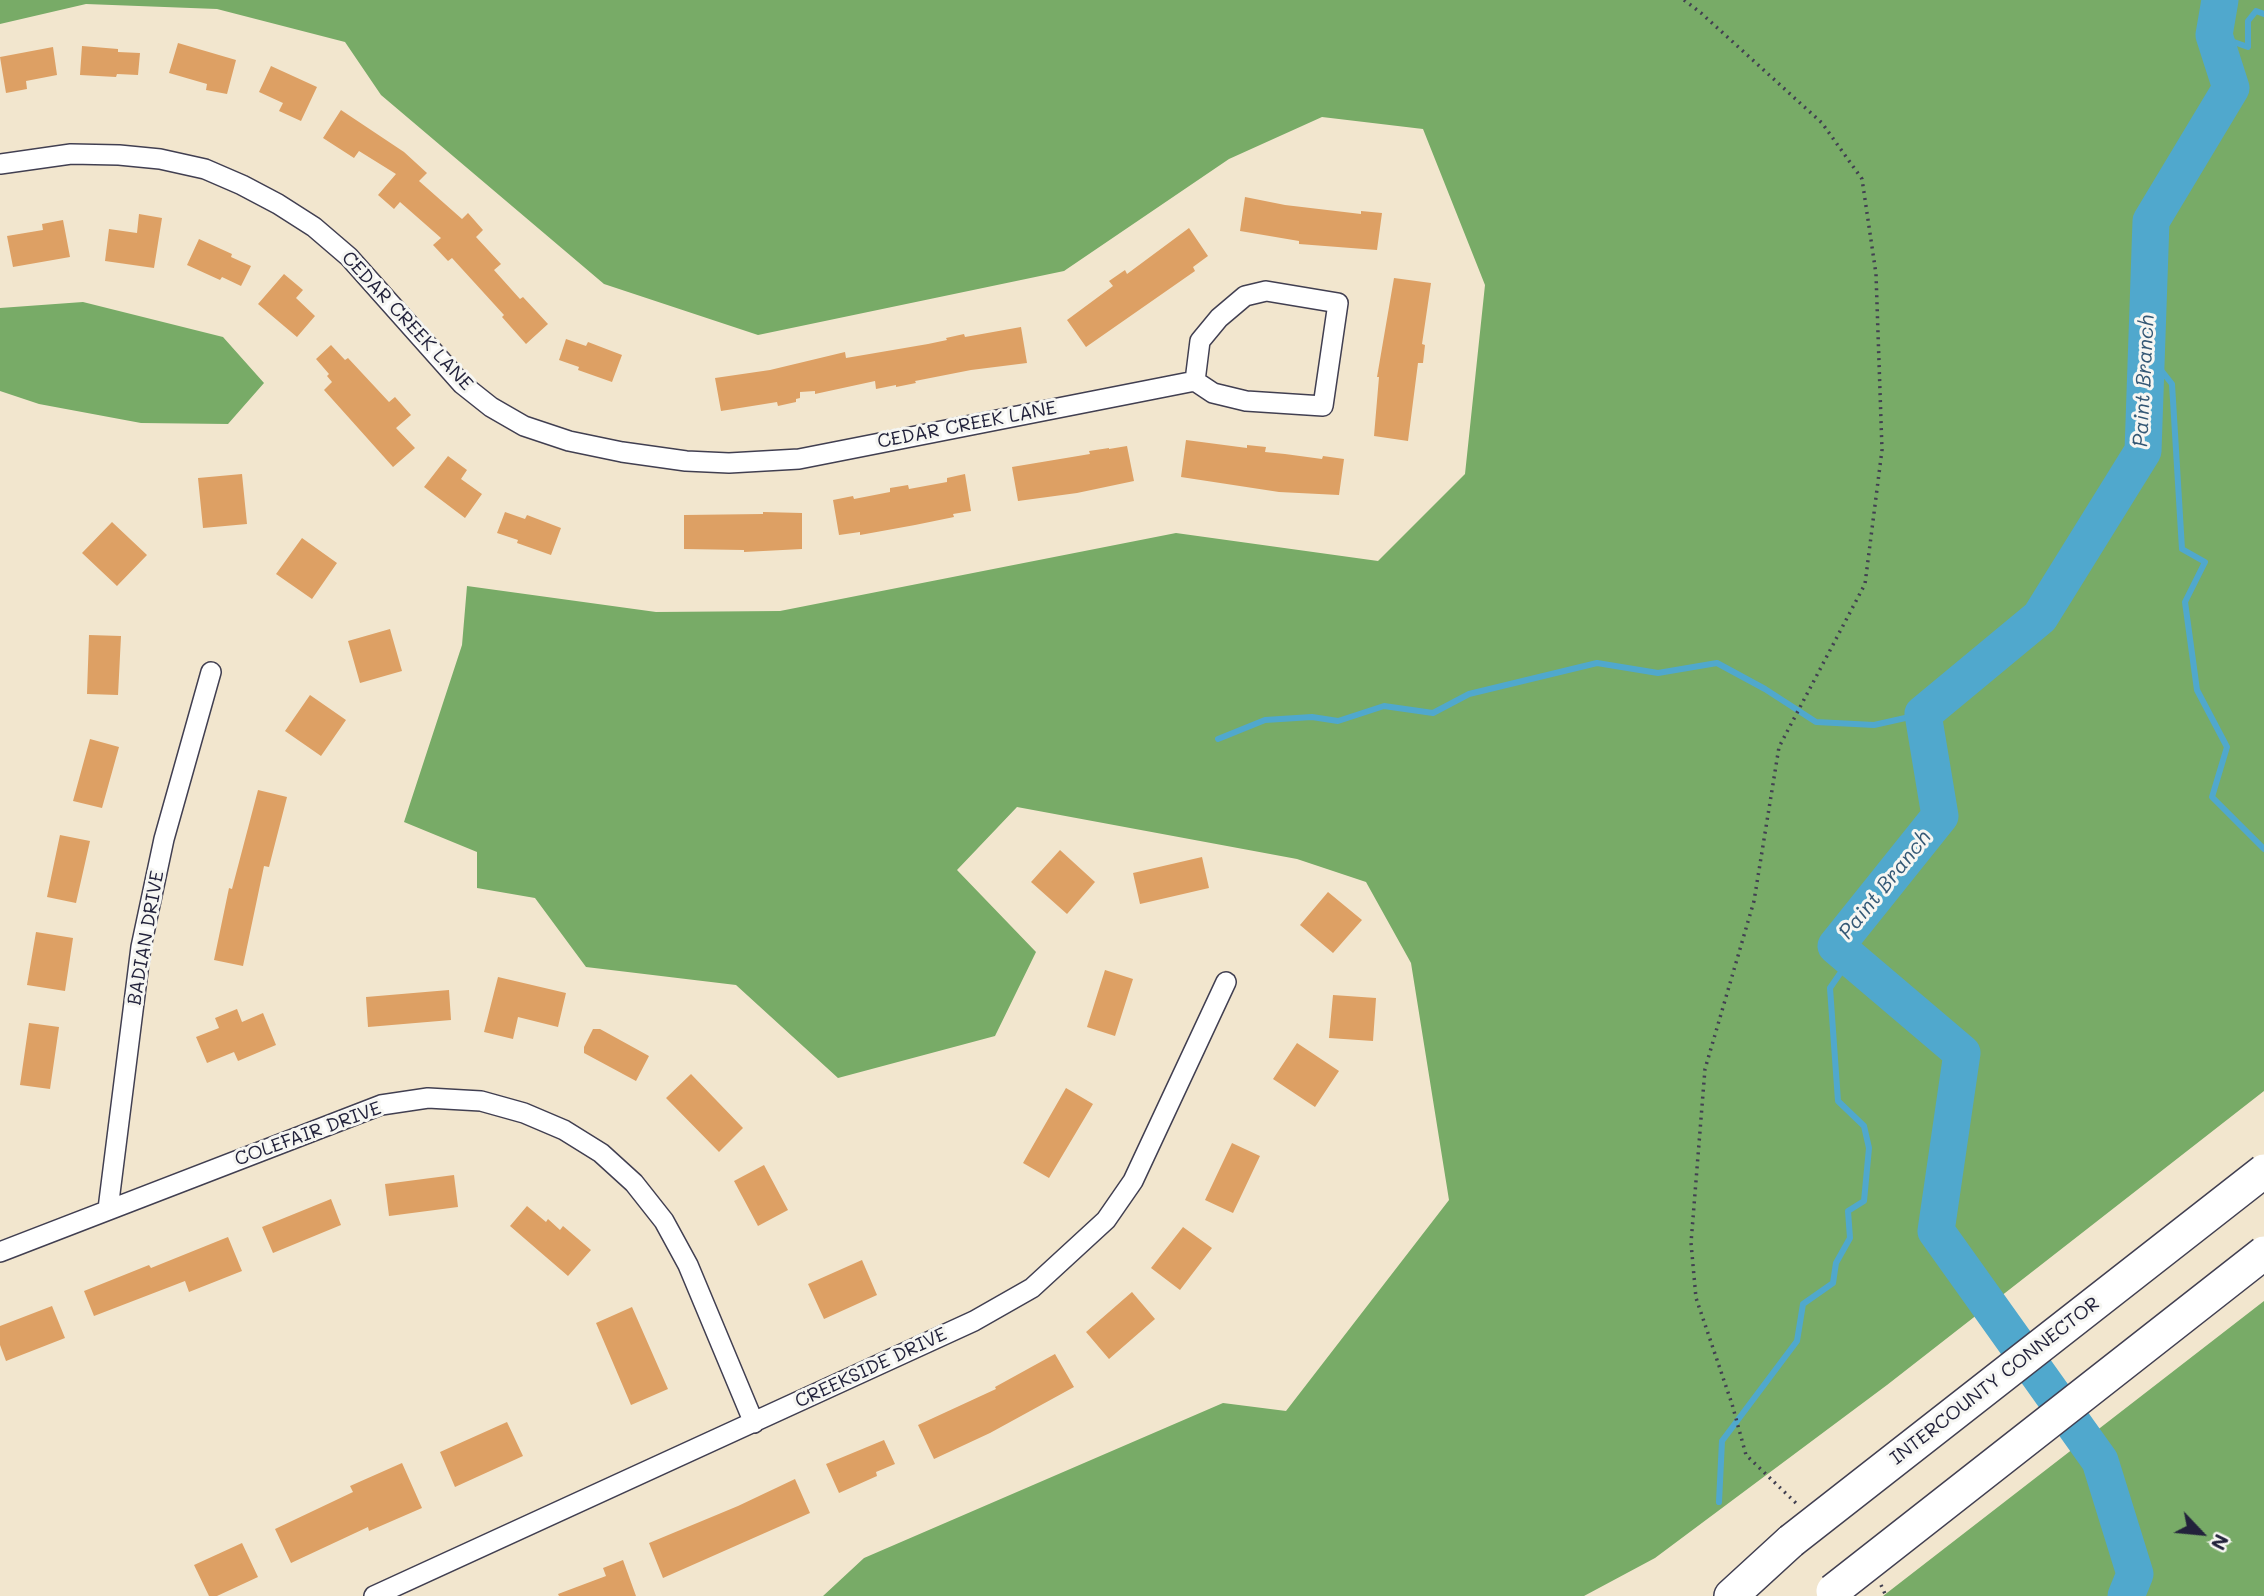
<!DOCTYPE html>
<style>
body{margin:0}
#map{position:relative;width:2264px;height:1596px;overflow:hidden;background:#f2e6ce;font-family:Mali,sans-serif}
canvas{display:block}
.north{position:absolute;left:2166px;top:1498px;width:70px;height:70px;-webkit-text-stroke:5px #f6f6f2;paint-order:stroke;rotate:116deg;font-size:19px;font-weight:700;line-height:28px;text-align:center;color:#22223b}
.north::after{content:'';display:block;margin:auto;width:24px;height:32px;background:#22223b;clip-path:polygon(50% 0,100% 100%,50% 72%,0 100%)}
</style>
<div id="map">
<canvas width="2264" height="1596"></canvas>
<div class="north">N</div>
</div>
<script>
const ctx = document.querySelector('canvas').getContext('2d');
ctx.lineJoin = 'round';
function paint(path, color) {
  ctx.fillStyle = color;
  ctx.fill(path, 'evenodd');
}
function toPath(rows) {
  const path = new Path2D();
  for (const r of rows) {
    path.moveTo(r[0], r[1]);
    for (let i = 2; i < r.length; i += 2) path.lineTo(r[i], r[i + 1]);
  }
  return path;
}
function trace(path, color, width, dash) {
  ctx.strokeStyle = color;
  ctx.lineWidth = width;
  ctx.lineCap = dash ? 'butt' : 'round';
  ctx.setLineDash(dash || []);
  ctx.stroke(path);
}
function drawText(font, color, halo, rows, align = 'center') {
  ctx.font = font + ' Mali,sans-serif';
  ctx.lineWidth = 6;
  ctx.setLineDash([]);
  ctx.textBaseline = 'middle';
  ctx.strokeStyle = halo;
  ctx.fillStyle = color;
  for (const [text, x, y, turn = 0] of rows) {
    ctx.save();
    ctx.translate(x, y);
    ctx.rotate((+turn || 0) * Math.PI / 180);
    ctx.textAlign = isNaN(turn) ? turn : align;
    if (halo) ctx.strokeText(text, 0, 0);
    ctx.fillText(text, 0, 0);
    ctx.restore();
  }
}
paint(toPath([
 [0,0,2264,0,2264,1091,1887,1385,1655,1558,1584,1596,823,1596,864,1558,1223,1403,1286,1411,1449,1200,1411,963,1366,882,1297,859,1017,807,957,870,1036,952,995,1036,838,1078,736,985,586,967,535,898,477,888,477,852,404,822,462,645,467,586,656,612,780,611,1176,533,1378,561,1465,474,1485,285,1423,129,1322,117,1229,159,1064,271,758,335,604,284,381,95,345,42,217,9,86,4,0,24],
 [83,302,223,337,264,383,228,424,141,423,39,404,0,391,0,308],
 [2264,1301,2264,1596,1883,1596]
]), '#78ab67');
trace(toPath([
 [2214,35,2248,47,2248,21,2256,11,2264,14],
 [2146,351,2172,384,2182,549,2205,562,2185,602,2197,690,2227,747,2212,797,2264,849],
 [1218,739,1265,720,1312,717,1338,721,1384,706,1433,713,1469,694,1597,663,1658,673,1717,663,1765,689,1816,722,1874,725,1923,714],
 [1719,1502,1722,1441,1797,1341,1803,1304,1833,1283,1836,1263,1850,1238,1848,1211,1864,1201,1869,1148,1864,1126,1838,1101,1830,988,1850,959]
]), '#50a8cd', 6);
trace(toPath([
 [2126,1596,2135,1574,2100,1461,1936,1231,1962,1053,1836,946,1940,816,1923,714,2040,617,2143,451,2151,221,2231,88,2214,35,2220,0]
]), '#50a8cd', 37);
paint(toPath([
 [178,43,236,60,227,94,206,90,207,84,169,73],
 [82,46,118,49,118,52,140,53,138,75,117,74,116,77,80,75],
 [53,47,57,75,26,81,27,89,6,93,0,57],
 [271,66,317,87,301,121,279,111,283,103,259,92],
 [341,110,404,152,427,173,419,181,462,219,468,213,483,230,476,237,501,264,494,270,520,299,523,297,548,324,526,344,502,317,504,315,452,258,448,261,433,245,441,238,400,202,394,209,378,195,396,174,359,151,354,158,323,138],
 [1245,197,1285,205,1361,214,1361,211,1382,213,1377,250,1299,244,1299,241,1240,231],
 [139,214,162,218,154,268,105,261,109,229,137,233],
 [63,220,70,257,13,267,7,236,43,230,42,224],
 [1189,228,1208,256,1193,267,1195,271,1086,347,1067,320,1113,286,1109,281,1125,270,1127,274],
 [199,239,232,254,231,257,251,266,241,286,222,277,220,280,187,265],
 [284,274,303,290,296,298,315,316,297,337,258,304],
 [1394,278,1431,283,1422,344,1425,345,1423,363,1418,363,1408,441,1374,436,1379,377,1377,377],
 [1021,327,1027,363,971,370,915,381,916,383,896,387,896,385,876,389,875,381,815,394,815,391,800,392,800,398,796,399,796,402,778,406,777,402,721,411,715,378,770,370,845,352,846,358,928,344,947,340,946,338,964,334,965,337],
 [566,339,586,346,588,342,622,355,612,382,578,370,579,367,559,360],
 [331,345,345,360,348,358,389,402,395,397,411,415,396,428,415,448,393,467,324,390,332,382,327,376,329,374,316,359],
 [1186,440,1247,448,1247,445,1266,447,1265,452,1285,454,1322,459,1323,456,1344,459,1339,495,1279,492,1181,477],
 [1127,446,1134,481,1077,493,1018,501,1012,467,1090,454,1089,451,1109,448,1109,449],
 [448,456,467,470,461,479,482,494,465,518,424,487],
 [242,474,247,524,203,528,198,478],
 [965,474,971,511,953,514,954,517,915,525,860,535,860,532,839,535,833,500,853,496,854,499,890,492,890,488,908,485,909,489,947,482,947,478],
 [505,512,525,519,527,515,561,528,551,555,517,543,518,540,497,533],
 [763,512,802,513,802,549,744,552,744,550,684,549,684,515,763,514],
 [112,522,147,555,117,586,82,553],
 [302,538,337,563,312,599,276,574],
 [390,629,402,671,360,683,348,641],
 [89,635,121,636,118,695,87,694],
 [310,695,346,720,321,756,285,731],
 [90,739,119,747,102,808,73,801],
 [258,790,287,797,269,867,264,866,243,966,214,960,229,888,232,889],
 [60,835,90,841,76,903,47,897],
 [1060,850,1095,882,1067,914,1031,882],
 [1202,857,1209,888,1140,904,1133,873],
 [1328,892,1362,920,1333,953,1300,925],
 [36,932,73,938,65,991,27,985],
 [1105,970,1133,979,1115,1036,1087,1027],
 [498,977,566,993,558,1027,518,1017,513,1039,484,1032],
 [449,990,451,1020,368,1027,366,997],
 [1333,995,1376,998,1373,1041,1329,1038],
 [237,1009,242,1022,263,1013,276,1045,238,1061,234,1052,207,1063,196,1037,219,1028,215,1018],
 [29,1023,59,1027,50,1089,20,1085],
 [593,1029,600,1029,649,1056,636,1081,584,1053,584,1047],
 [1297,1043,1339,1071,1315,1107,1273,1079],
 [691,1074,743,1128,719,1152,666,1098],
 [1066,1088,1093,1104,1049,1178,1023,1163],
 [1232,1143,1260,1156,1233,1213,1205,1200],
 [764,1165,788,1210,758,1226,734,1181],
 [454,1175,458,1207,389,1216,385,1184],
 [331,1199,341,1225,273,1253,262,1227],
 [527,1206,546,1222,548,1219,560,1230,563,1226,591,1250,568,1276,510,1226],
 [1183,1227,1212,1248,1180,1290,1151,1268],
 [228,1237,242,1271,189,1292,185,1281,94,1316,84,1291,149,1265,151,1268],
 [862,1260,877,1295,824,1319,808,1284],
 [1132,1292,1155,1319,1109,1359,1086,1332],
 [52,1306,65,1338,6,1361,0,1345,0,1326],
 [632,1307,668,1389,631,1405,596,1323],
 [1055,1354,1074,1387,990,1433,934,1459,918,1425,996,1389,995,1387],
 [507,1422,523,1456,455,1487,440,1452],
 [884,1440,895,1464,876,1472,877,1476,839,1493,826,1464],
 [402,1463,422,1508,369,1531,368,1527,291,1563,275,1529,353,1492,350,1486],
 [795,1479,810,1513,663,1578,649,1543,738,1506],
 [242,1543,258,1577,217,1596,209,1596,194,1565],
 [623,1560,636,1596,559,1596,558,1594,606,1576,603,1568]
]), '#dda064');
const street = toPath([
 [0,164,71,154,119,155,160,159,205,169,242,185,278,204,314,227,349,257,462,384,491,407,524,426,569,441,622,452,686,461,729,463,799,459,1195,381,1213,393,1246,401,1323,406,1338,303,1266,291,1245,296,1219,318,1200,341,1195,381],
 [108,1209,141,947,164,839,211,672],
 [0,1252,381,1105,428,1098,481,1101,524,1113,564,1130,601,1153,634,1183,664,1221,688,1265,754,1423],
 [374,1596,974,1321,1032,1288,1106,1220,1133,1181,1226,982]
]);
const highway = toPath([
 [1731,1596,1791,1541]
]);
trace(street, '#413f51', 22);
trace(highway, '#413f51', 36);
trace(toPath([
 [1684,0,1701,13,1822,123,1862,179,1876,274,1882,450,1865,584,1779,747,1754,901,1705,1069,1691,1243,1696,1298,1732,1404,1746,1455,1798,1505],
 [1881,1585,1886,1596]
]), '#413f51', 3.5, [2, 5]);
trace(street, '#fff', 19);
trace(highway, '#fff', 33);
const highwayBridge = toPath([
 [1791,1541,2264,1171],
 [1833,1591,2264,1253]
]);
trace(highwayBridge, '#413f51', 36, []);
trace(highwayBridge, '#fff', 33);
drawText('19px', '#22223b', '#f6f6f2', [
 ["CEDAR CREEK LANE",407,321,47],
 ["CEDAR CREEK LANE",967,425,-11],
 ["BADIAN DRIVE",146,938,-80],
 ["COLEFAIR DRIVE",308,1134,-20],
 ["CREEKSIDE DRIVE",871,1368,-25],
 ["INTERCOUNTY CONNECTOR",1995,1381,-38]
]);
drawText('italic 21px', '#345875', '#f6f6f2', [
 ["Paint Branch",2144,381,-87],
 ["Paint Branch",1885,885,-51]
]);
</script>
